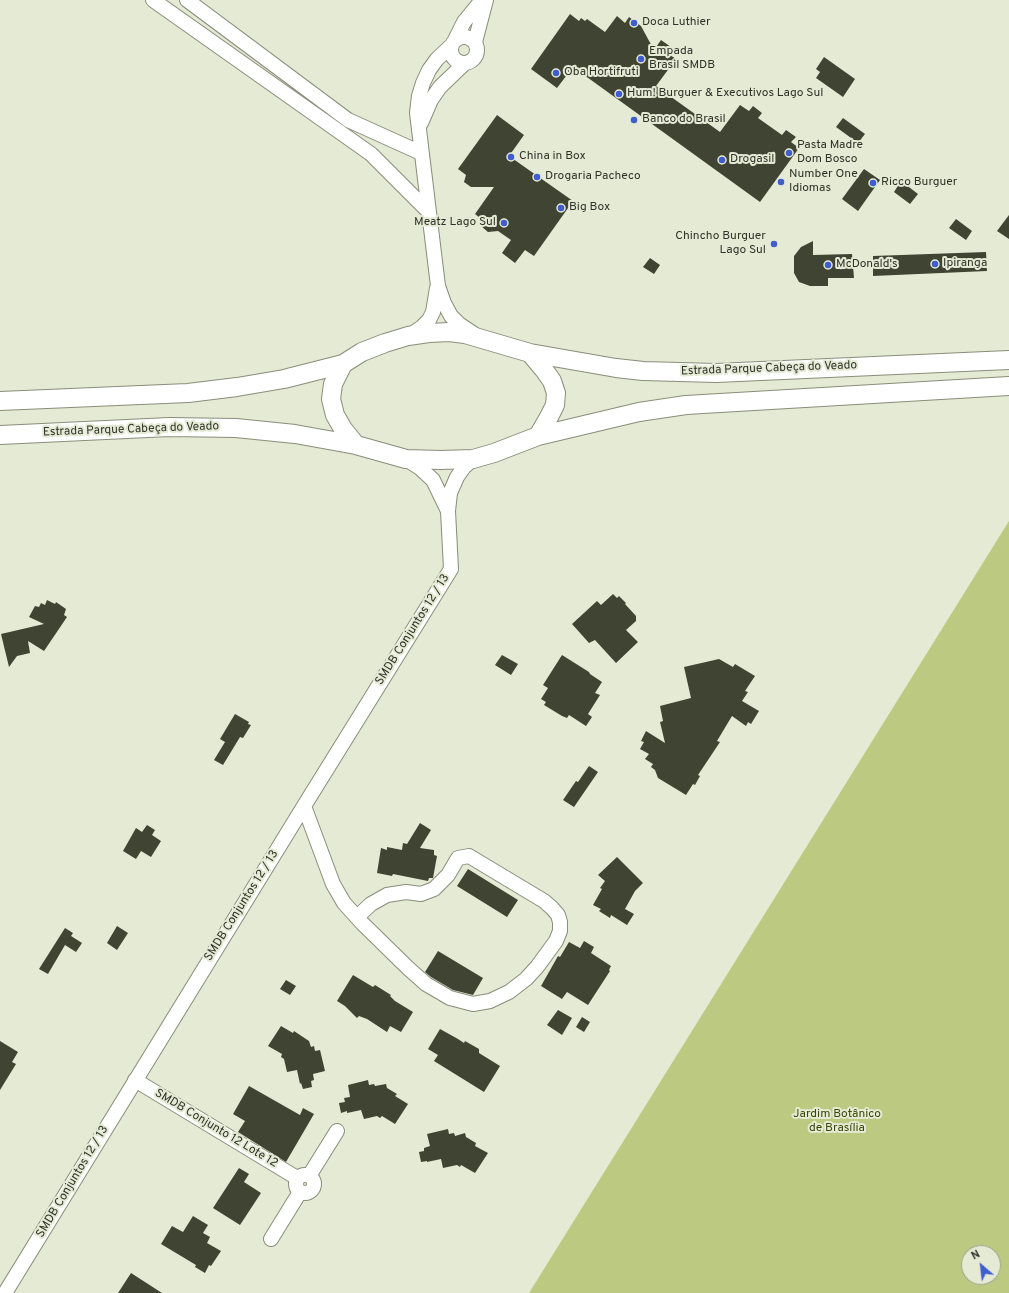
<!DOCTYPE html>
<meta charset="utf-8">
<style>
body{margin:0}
#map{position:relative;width:1009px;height:1293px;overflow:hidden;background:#e5ead4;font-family:Overpass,sans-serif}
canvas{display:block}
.north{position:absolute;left:961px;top:1245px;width:40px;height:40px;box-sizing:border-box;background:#e5ead4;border:1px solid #9da090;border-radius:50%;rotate:332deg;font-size:11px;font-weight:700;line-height:16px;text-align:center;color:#30322a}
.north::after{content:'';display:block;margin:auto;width:14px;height:18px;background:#3f5dcf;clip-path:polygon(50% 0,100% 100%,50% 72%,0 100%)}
</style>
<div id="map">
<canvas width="1009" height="1293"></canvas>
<div class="north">N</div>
</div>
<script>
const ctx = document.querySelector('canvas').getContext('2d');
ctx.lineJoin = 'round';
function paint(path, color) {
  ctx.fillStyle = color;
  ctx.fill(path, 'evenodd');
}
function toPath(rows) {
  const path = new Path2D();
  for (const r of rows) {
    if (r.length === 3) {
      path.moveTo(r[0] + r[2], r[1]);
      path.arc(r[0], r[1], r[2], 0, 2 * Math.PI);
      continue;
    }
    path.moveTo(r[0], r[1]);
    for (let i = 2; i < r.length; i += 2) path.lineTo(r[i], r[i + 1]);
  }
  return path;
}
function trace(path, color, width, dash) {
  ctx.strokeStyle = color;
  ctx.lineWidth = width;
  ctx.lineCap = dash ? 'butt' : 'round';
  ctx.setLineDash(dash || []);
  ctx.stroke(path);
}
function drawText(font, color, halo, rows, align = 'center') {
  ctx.font = font + ' Overpass,sans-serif';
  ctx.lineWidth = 4;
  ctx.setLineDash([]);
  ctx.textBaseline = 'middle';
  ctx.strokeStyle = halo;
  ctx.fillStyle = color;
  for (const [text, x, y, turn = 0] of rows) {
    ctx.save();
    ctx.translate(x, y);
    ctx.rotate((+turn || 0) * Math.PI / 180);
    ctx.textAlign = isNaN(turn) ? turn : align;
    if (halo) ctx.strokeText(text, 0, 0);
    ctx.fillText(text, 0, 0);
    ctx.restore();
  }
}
paint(toPath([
 [1009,521,1009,1293,529,1293],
 [969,1253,993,1253,993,1277,969,1277]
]), '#bbca80');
paint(toPath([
 [570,14,579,21,581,18,585,21,587,19,605,32,617,16,625,23,629,17,641,26,654,50,661,40,671,47,667,53,676,59,656,86,720,132,740,105,749,111,753,106,762,113,758,118,782,135,786,130,796,137,791,142,799,148,760,202,573,67,557,88,531,69],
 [824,57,855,79,843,97,816,78,820,72,816,69],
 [497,115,524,135,509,156,573,201,534,256,525,250,515,263,502,253,511,240,498,231,488,232,481,226,480,218,475,214,494,187,471,187,464,182,466,175,458,169],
 [843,118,865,134,858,143,836,127],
 [864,169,880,180,858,211,842,199],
 [901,181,918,194,910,204,894,192],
 [1009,215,1009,239,997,231],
 [956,219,972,231,966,240,949,228],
 [813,241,813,255,852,254,854,278,828,278,828,286,810,286,799,282,794,273,794,256,801,247],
 [986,252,987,271,873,276,873,256],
 [650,258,660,265,654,274,643,267],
 [613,594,617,598,619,596,626,603,625,604,636,616,636,621,626,630,638,642,616,663,595,640,589,643,572,624,597,601,601,605],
 [47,600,55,604,56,602,66,609,64,615,67,617,44,651,28,641,30,653,17,656,9,667,1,634,44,624,29,617,35,606,39,607,41,603,45,605],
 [502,655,518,664,511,675,495,665],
 [562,655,589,672,590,674,602,682,595,693,600,695,588,714,592,717,586,726,569,715,567,718,562,716,544,705,546,702,541,699,548,688,543,685],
 [719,659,733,667,735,664,755,676,745,691,748,692,742,701,759,711,751,724,748,722,746,726,732,716,717,741,720,742,698,775,700,776,695,785,693,784,686,795,658,778,655,770,651,767,653,764,645,759,649,754,640,749,644,742,641,741,646,731,665,743,660,722,663,721,660,706,691,698,684,667],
 [235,714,249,722,248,724,251,725,243,738,240,737,223,765,214,760,225,742,220,739],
 [589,766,598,772,574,807,563,800,576,781,578,782],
 [420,823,431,830,420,848,434,850,434,855,437,856,433,878,429,878,428,881,393,874,392,876,377,873,381,848,387,850,387,847,402,850,403,843,407,844],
 [147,825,155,830,152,835,161,841,151,857,141,851,136,859,123,851,136,828,142,832],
 [617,857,643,883,635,891,625,909,634,914,627,925,611,915,610,918,599,911,601,909,593,905,602,889,600,888,605,881,598,875],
 [468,869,518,900,507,917,457,886],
 [117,926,128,933,117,950,107,943],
 [65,928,73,933,71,936,82,943,76,952,65,945,48,974,39,969],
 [584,941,594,947,591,953,611,966,609,970,610,971,588,1005,567,992,562,999,541,986,558,956,560,957,569,942,580,948],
 [438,951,483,978,473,995,453,990,431,977,425,972],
 [353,975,373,987,375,985,391,995,390,996,395,1001,413,1012,401,1032,390,1026,387,1032,367,1019,359,1016,357,1018,345,1006,337,1001],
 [286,980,296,986,290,995,280,989],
 [558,1010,572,1018,562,1035,547,1025],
 [582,1017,590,1022,584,1032,576,1027],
 [281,1026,293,1033,294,1031,309,1041,311,1047,314,1046,315,1051,320,1050,325,1071,313,1074,314,1080,311,1081,312,1087,303,1089,301,1083,300,1084,297,1070,287,1072,284,1059,281,1057,282,1054,268,1046],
 [440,1029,458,1039,464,1043,465,1041,479,1049,479,1053,500,1066,484,1092,434,1061,438,1055,428,1049],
 [0,1041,18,1052,12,1062,16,1064,0,1090],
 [368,1080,369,1085,374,1084,375,1086,386,1084,387,1088,397,1094,395,1096,408,1104,395,1124,382,1116,380,1118,377,1116,364,1119,361,1110,347,1113,347,1111,341,1113,339,1103,345,1102,344,1098,350,1097,348,1085],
 [249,1086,300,1115,303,1108,314,1114,286,1162,238,1132,245,1121,233,1114],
 [448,1129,449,1134,454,1133,455,1136,465,1133,466,1137,476,1143,475,1146,488,1153,475,1173,461,1165,460,1167,457,1165,443,1168,441,1159,427,1162,427,1161,421,1162,419,1152,424,1151,424,1148,430,1146,427,1134],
 [239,1168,249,1174,244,1182,261,1193,240,1225,213,1208],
 [193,1216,208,1225,203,1233,210,1237,207,1243,221,1251,211,1266,209,1265,205,1273,195,1267,196,1265,161,1244,172,1226,183,1232],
 [131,1273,162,1293,118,1293]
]), '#404433');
const minor = toPath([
 [153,0,371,154,428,211],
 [187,0,348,120,421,153],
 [464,50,13],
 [455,40,464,22,482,0],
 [475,42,486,0],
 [451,46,437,59,429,70,423,83,419,96,417,113,438,286,444,303,451,316,459,324,474,334],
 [421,123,431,100,440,87,465,63],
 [409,336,422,327,429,320,433,312,437,288],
 [406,459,420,468,433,480,448,511],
 [304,806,333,884,344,903,362,923,408,968,426,984,450,998,473,1004,490,1001,509,992,526,979,537,967,556,941,560,931,560,922,558,915,552,908,544,901,469,856,458,858,448,875,434,889,421,894,406,892,387,895,371,904,357,917],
 [135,1080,297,1178],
 [305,1184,9],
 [309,1176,337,1131],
 [271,1239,300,1192],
 [5,1293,304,806,451,569,448,511,450,493,457,477,464,467,473,459]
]);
const major = toPath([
 [530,353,545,371,552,381,556,393,555,405,549,417,538,436],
 [0,401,188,393,237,387,284,379,343,364],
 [0,435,169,427,236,428,295,434,356,445,406,459,441,460,473,459,494,453,538,436,639,412,686,405,1009,386],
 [356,445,343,429,335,415,331,399,333,384,343,364,362,352,385,343,408,336,429,333,449,332,465,334,530,353,616,368,643,371,716,373,1009,360]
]);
trace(minor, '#898d7a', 16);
trace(major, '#898d7a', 20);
trace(minor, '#fff', 14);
trace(major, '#fff', 18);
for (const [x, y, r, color] of [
 [634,23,4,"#3f5dcf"],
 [641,59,4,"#3f5dcf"],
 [556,73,4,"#3f5dcf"],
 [619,94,4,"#3f5dcf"],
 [634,120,4,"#3f5dcf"],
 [789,153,4,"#3f5dcf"],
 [511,157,4,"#3f5dcf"],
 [722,160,4,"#3f5dcf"],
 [537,177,4,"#3f5dcf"],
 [781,182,4,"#3f5dcf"],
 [873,183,4,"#3f5dcf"],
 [561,208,4,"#3f5dcf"],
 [504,223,4,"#3f5dcf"],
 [774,244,4,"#3f5dcf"],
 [935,264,4,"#3f5dcf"],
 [828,265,4,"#3f5dcf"]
]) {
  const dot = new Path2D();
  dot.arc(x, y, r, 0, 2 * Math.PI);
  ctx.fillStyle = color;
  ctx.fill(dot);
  trace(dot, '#e5ead4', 1.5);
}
drawText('12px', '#30322a', '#e5ead4', [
 ["Doca Luthier",642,23],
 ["Empada",649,52],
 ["Brasil SMDB",649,66],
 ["Oba Hortifruti",564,73],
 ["Hum! Burguer & Executivos Lago Sul",627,94],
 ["Banco do Brasil",642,120],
 ["Pasta Madre",797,146],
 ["Dom Bosco",797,160],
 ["China in Box",519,157],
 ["Drogasil",730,160],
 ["Number One",789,175],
 ["Idiomas",789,189],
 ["Drogaria Pacheco",545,177],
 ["Ricco Burguer",881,183],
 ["Big Box",569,208],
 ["Meatz Lago Sul",496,223,"right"],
 ["Chincho Burguer",766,237,"right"],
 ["Lago Sul",766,251,"right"],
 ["Ipiranga",943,264],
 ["McDonald's",836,265]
], 'left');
drawText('12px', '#30322a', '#e5ead4', [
 ["Estrada Parque Cabeça do Veado",769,369,-2],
 ["Estrada Parque Cabeça do Veado",131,430,-2],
 ["SMDB Conjuntos 12 / 13",413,630,-58],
 ["SMDB Conjuntos 12 / 13",242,906,-58],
 ["SMDB Conjunto 12 Lote 12",216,1129,31],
 ["SMDB Conjuntos 12 / 13",73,1182,-59]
]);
drawText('12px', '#3d4606', '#e5ead4', [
 ["Jardim Botânico",837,1115],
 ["de Brasília",837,1129]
]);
</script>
